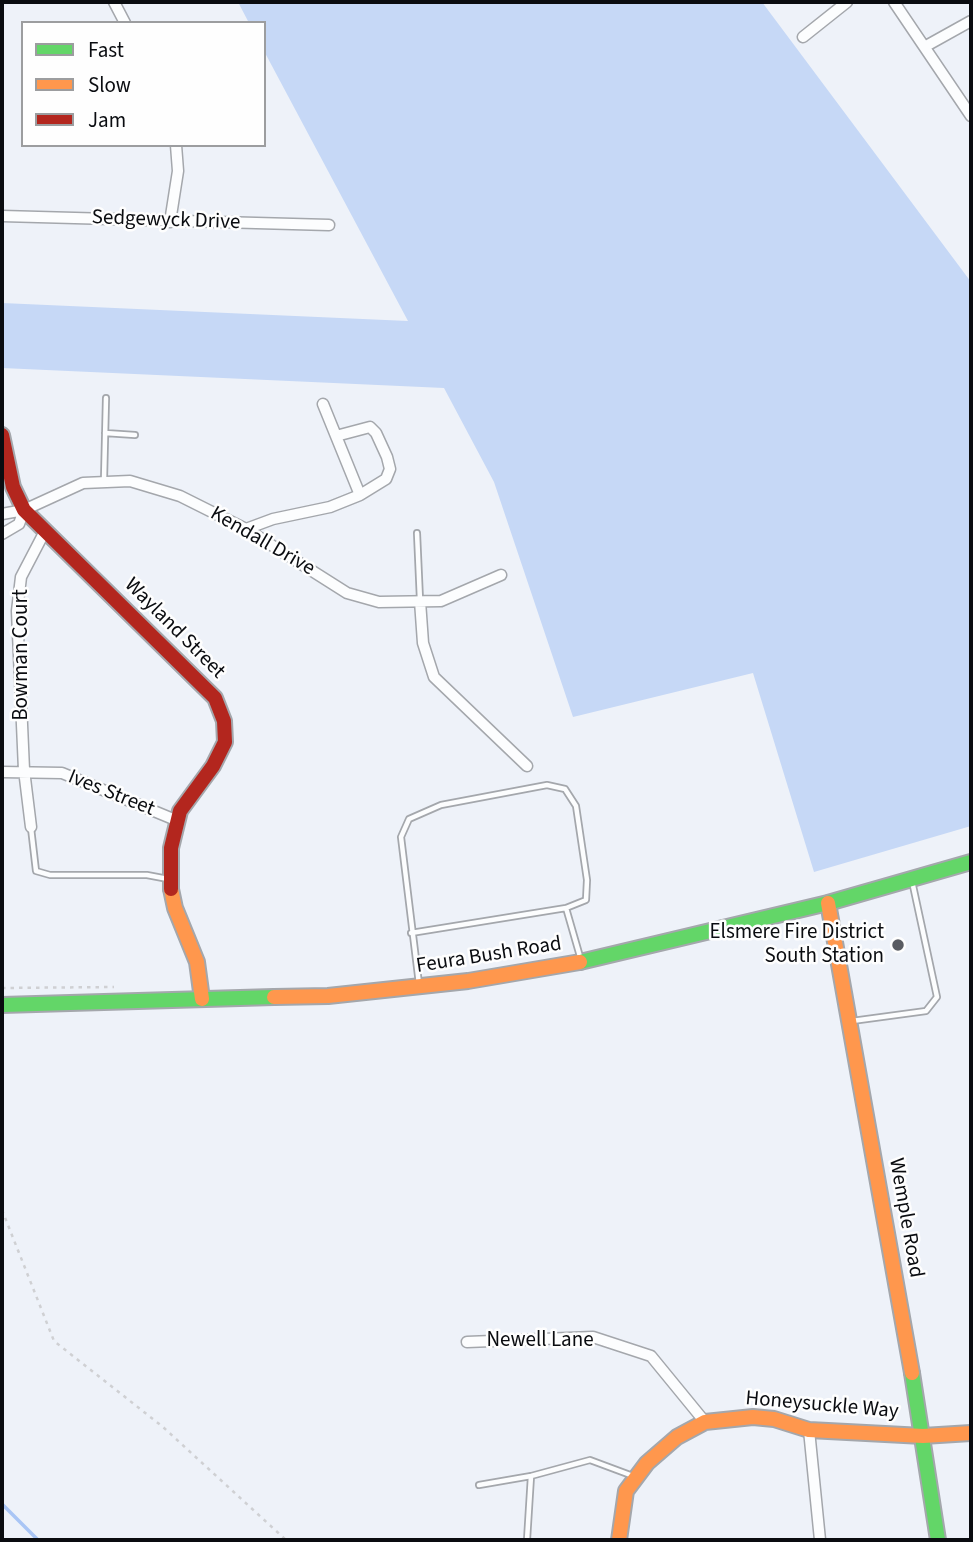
<!DOCTYPE html>
<style>
body{margin:0}
#map{position:relative;width:973px;height:1542px;overflow:hidden;background:#eef2f9;font-family:"Source Sans 3",sans-serif}
canvas{display:block}
.frame{position:absolute;inset:0;border:4px solid #0a0c10;pointer-events:none}
.legend{position:absolute;left:21px;top:21px;width:245px;height:126px;box-sizing:border-box;background:#fefefe;border:2px solid #9c9d9f;margin:0;padding:9px 12px;list-style:none;font-size:21px;color:#0a0c10}
.legend li{display:flex;align-items:center;gap:14px;height:35px}
.legend b{width:35px;border:2px solid #9c9d9f}
</style>
<div id="map">
<canvas width="973" height="1542"></canvas>
<div class="frame"></div>
<ul class="legend">
<li><b style="height:9px;background:#63d668"></b>Fast</li>
<li><b style="height:9px;background:#ff974d"></b>Slow</li>
<li><b style="height:9px;background:#b3261e"></b>Jam</li>
</ul>
</div>
<script>
const ctx = document.querySelector('canvas').getContext('2d');
ctx.lineJoin = 'round';
function paint(path, color) {
  ctx.fillStyle = color;
  ctx.fill(path, 'evenodd');
}
function toPath(rows) {
  const path = new Path2D();
  for (const r of rows) {
    path.moveTo(r[0], r[1]);
    for (let i = 2; i < r.length; i += 2) path.lineTo(r[i], r[i + 1]);
  }
  return path;
}
function trace(path, color, width, dash) {
  ctx.strokeStyle = color;
  ctx.lineWidth = width;
  ctx.lineCap = dash ? 'butt' : 'round';
  ctx.setLineDash(dash || []);
  ctx.stroke(path);
}
function drawText(font, color, halo, rows, align = 'center') {
  ctx.font = font + ' "Source Sans 3",sans-serif';
  ctx.lineWidth = 5;
  ctx.setLineDash([]);
  ctx.textBaseline = 'middle';
  ctx.strokeStyle = halo;
  ctx.fillStyle = color;
  for (const [text, x, y, turn = 0] of rows) {
    ctx.save();
    ctx.translate(x, y);
    ctx.rotate((+turn || 0) * Math.PI / 180);
    ctx.textAlign = isNaN(turn) ? turn : align;
    if (halo) ctx.strokeText(text, 0, 0);
    ctx.fillText(text, 0, 0);
    ctx.restore();
  }
}
paint(toPath([
 [238,2,762,2,971,282,971,601,969,603,971,610,971,826,814,872,753,673,573,717,494,482,444,388,2,368,2,303,408,321,264,51,264,23,249,23]
]), '#c6d8f6');
trace(toPath([
 [2,1504,38,1540]
]), '#a9c5f5', 3.5);
const lane = toPath([
 [105,433,135,435],
 [104,480,106,398],
 [417,533,420,600],
 [31,828,36,871,50,875,147,875,168,879],
 [411,933,566,908],
 [419,984,401,837,409,819,441,805,547,785,565,789,576,806,587,880,586,900,566,908,581,960],
 [852,1021,926,1011,937,997,912,881],
 [479,1485,531,1476,590,1460,633,1476],
 [527,1540,531,1476]
]);
const street = toPath([
 [114,2,125,23],
 [894,2,971,116],
 [803,37,847,2],
 [926,46,971,21],
 [2,216,329,225],
 [170,222,178,171,176,145],
 [336,436,370,427,376,433,387,457,390,469,386,479,360,495],
 [2,514,24,510,83,483,130,481,180,496,246,529,347,593,379,602,441,601,501,575],
 [246,529,273,519,330,507,360,495,323,404],
 [2,534,19,524,24,510],
 [420,601,423,643,434,677,527,766],
 [2,772,62,773,178,821],
 [31,827,24,770,17,611,21,577,45,531],
 [467,1342,593,1337,651,1356,705,1422],
 [809,1430,820,1540]
]);
const fast = toPath([
 [580,962,828,903,971,862],
 [2,1005,274,997],
 [912,1373,938,1540]
]);
const slow = toPath([
 [171,889,175,908,197,962,202,999],
 [828,903,912,1373],
 [274,997,328,996,468,981,580,962],
 [619,1540,626,1491,647,1463,677,1437,705,1422,753,1417,774,1419,809,1430,923,1436,971,1433]
]);
const jam = toPath([
 [2,435,13,487,24,510,215,698,224,721,225,742,213,766,180,811,171,848,171,889]
]);
trace(lane, '#a4a7ac', 8);
trace(street, '#a4a7ac', 13);
trace(fast, '#a4a7ac', 18);
trace(slow, '#a4a7ac', 18);
trace(jam, '#a4a7ac', 18);
trace(toPath([
 [2,988,114,987],
 [2,1210,54,1341,163,1427,286,1540]
]), '#cfd0d3', 2.5, [3.5, 5]);
trace(lane, '#fcfdfe', 4.5);
trace(street, '#fcfdfe', 10);
trace(fast, '#63d668', 14);
trace(slow, '#ff974d', 14);
trace(jam, '#b3261e', 14);
for (const [x, y, r, color] of [
 [898,945,7,"#5a5c62"]
]) {
  const dot = new Path2D();
  dot.arc(x, y, r, 0, 2 * Math.PI);
  ctx.fillStyle = color;
  ctx.fill(dot);
  trace(dot, '#fefefe', 2.5);
}
drawText('21px', '#0a0c10', '#fefefe', [
 ["Sedgewyck Drive",166,221,2],
 ["Kendall Drive",262,542,30],
 ["Wayland Street",174,629,45],
 ["Bowman Court",22,655,-90],
 ["Ives Street",111,794,22],
 ["Feura Bush Road",489,956,-9],
 ["Wemple Road",905,1218,80],
 ["Newell Lane",540,1341],
 ["Honeysuckle Way",822,1406,5]
]);
drawText('21px', '#0a0c10', '#fefefe', [
 ["Elsmere Fire District",884,933],
 ["South Station",884,957]
], 'right');
</script>
